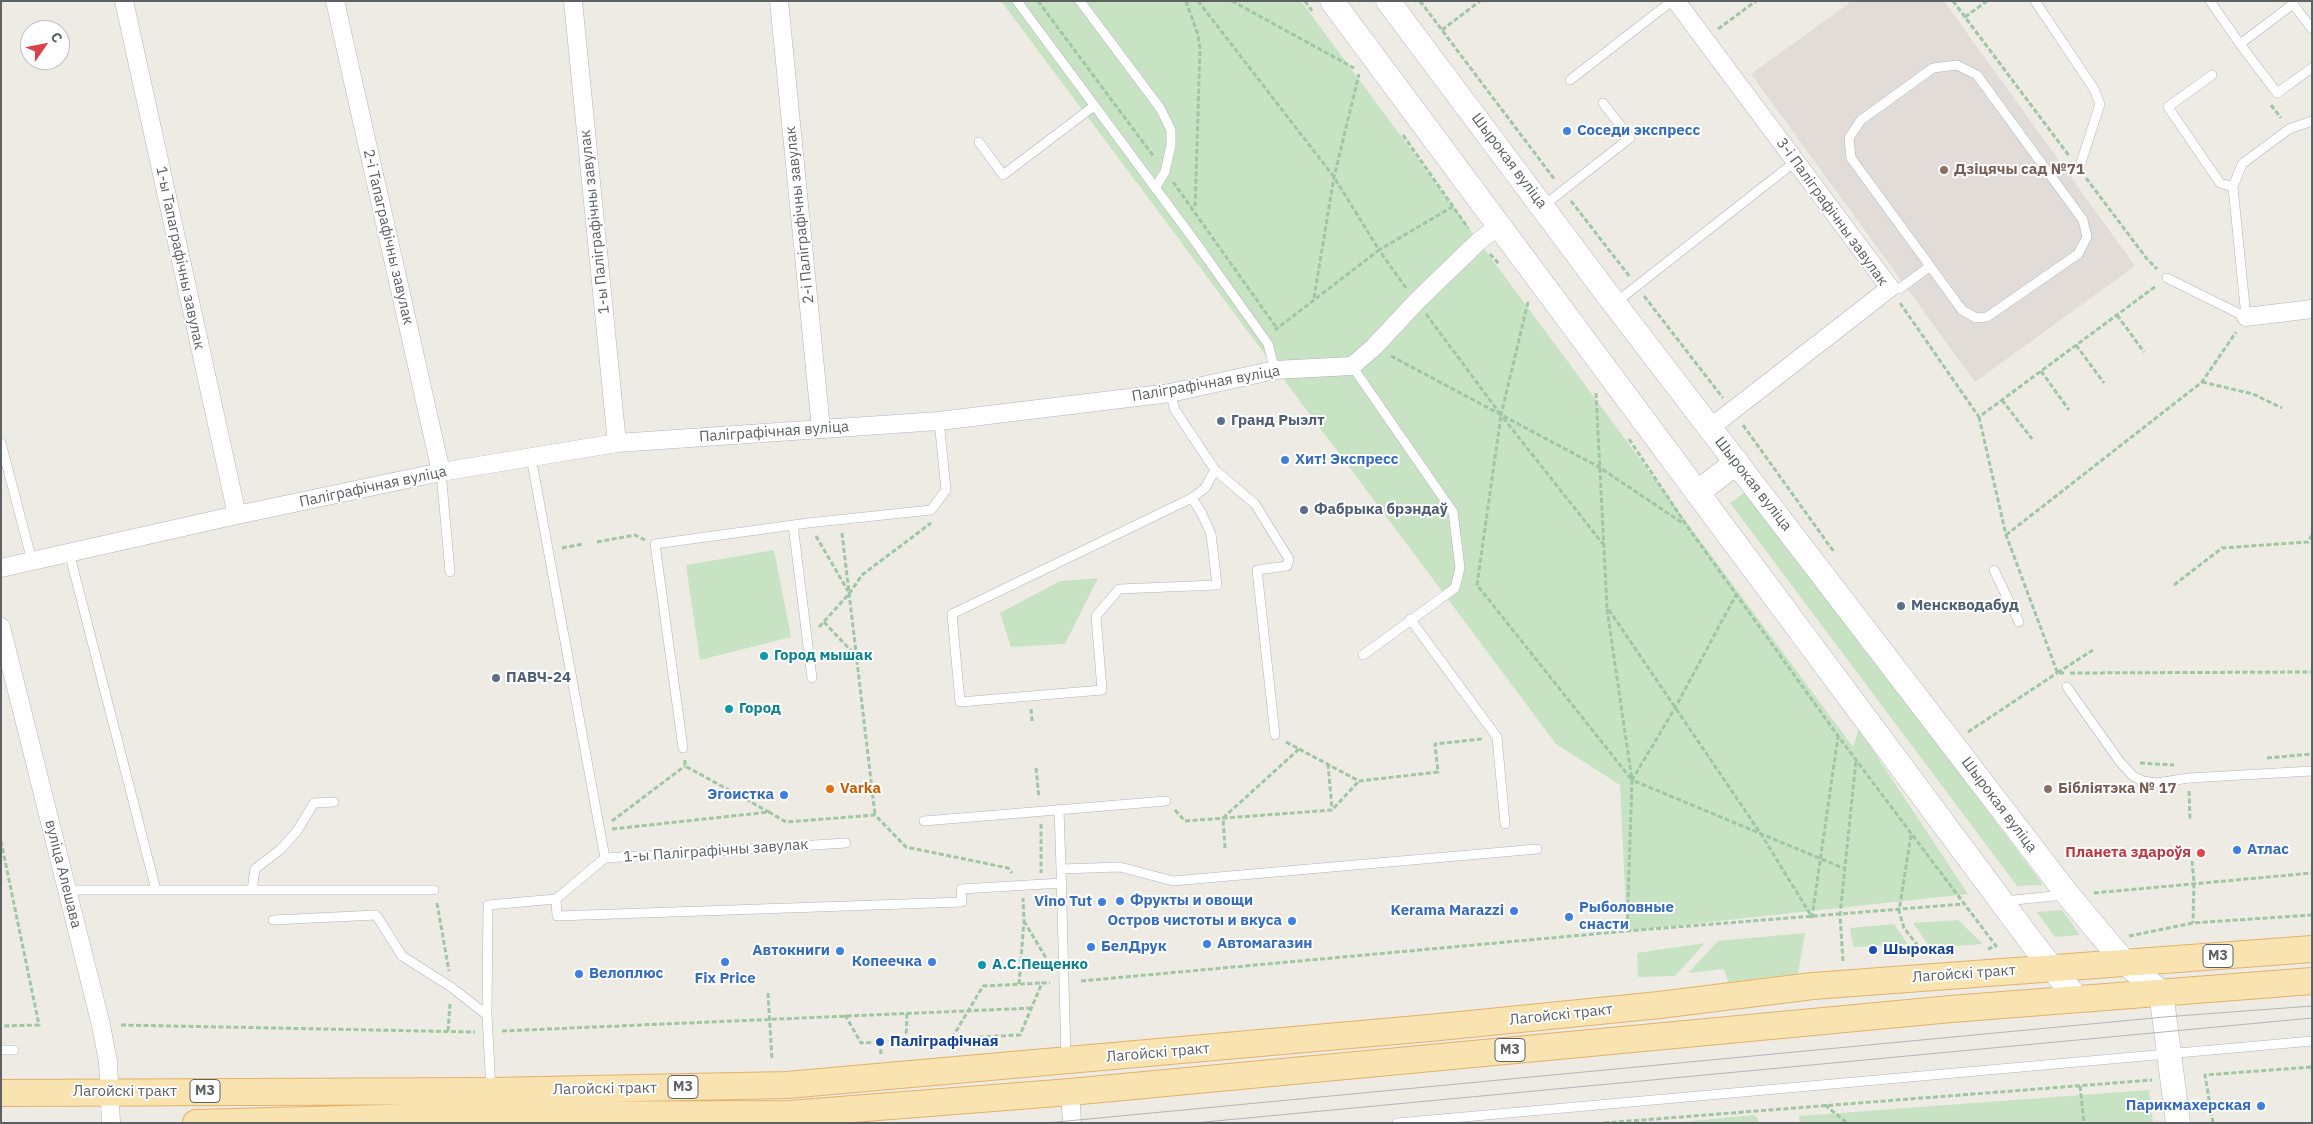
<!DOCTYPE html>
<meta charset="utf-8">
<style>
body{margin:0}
#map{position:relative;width:2313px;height:1124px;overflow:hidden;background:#eeebe5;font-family:"IBM Plex Sans",sans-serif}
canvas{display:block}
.frame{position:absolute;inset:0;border:2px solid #5d6164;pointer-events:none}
.north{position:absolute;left:20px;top:20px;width:50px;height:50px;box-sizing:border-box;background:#fff;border:1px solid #bec0c1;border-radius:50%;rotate:57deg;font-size:14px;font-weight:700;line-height:20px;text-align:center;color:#5d6164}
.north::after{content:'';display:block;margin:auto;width:18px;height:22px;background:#da4048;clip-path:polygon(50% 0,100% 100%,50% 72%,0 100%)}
</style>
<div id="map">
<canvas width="2313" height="1124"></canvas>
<div class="frame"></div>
<div class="north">С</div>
</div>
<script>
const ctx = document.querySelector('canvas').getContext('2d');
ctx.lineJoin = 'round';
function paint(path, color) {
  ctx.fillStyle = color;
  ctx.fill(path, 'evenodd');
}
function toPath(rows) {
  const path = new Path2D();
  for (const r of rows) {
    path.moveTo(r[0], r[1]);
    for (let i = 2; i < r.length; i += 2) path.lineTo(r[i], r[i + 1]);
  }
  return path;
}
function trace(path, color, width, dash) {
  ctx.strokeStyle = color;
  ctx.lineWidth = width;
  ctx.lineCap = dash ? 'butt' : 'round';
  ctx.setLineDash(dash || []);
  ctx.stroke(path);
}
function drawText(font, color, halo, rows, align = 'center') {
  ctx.font = font + ' "IBM Plex Sans",sans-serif';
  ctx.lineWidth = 4;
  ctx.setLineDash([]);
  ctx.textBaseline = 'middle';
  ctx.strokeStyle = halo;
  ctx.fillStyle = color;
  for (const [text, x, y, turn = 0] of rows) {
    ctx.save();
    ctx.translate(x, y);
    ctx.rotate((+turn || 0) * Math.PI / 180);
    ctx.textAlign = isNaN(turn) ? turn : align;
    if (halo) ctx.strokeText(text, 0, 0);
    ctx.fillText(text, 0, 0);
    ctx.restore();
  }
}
paint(toPath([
 [1852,1,1944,1,2135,266,1975,382,1751,74]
]), '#e1dcd7');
paint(toPath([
 [1001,1,1301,1,1853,747,1859,729,1968,894,1627,931,1620,785,1556,744],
 [1748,490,2043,885,2017,886,1730,503],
 [774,550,791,637,700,660,686,565],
 [1098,578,1065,644,1011,647,1000,613,1060,581],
 [2062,910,2080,935,2055,937,2037,912],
 [1958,920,1983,944,1930,948,1913,923],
 [1894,924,1908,944,1853,947,1850,928],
 [1805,933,1798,974,1728,982,1724,969,1688,973,1718,941],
 [1705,943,1675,976,1638,977,1637,953],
 [2149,1090,2153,1123,1800,1123,1799,1116],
 [1753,1115,1757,1117,1759,1123,1672,1123]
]), '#c8e3c4');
const lane = toPath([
 [1017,1,1194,240,1268,344,1275,370],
 [1080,1,1160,108,1171,130,1171,145,1165,172,1155,188],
 [2035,1,2094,89,2100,104,2079,169],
 [2210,1,2240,44,2293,4,2312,29],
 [2240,44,2277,93,2312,68],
 [1957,65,1977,75,2083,220,2087,237,2078,254,1987,317,1976,318,1962,310,1851,158,1849,138,1861,120,1933,68,1957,65],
 [2212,75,2168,107,2220,183,2233,187],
 [1570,80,1672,1],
 [979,142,1003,175,1094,106],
 [1543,206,1630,138,1603,103],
 [2167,278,2246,317],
 [1890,288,1899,289,1929,267],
 [1615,303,1796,161],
 [2246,317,2233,187,2242,164,2289,129,2312,121],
 [1352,366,1453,512,1460,568,1455,588,1363,655],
 [1170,393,1175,410,1215,470,1205,488,1192,498,1202,514,1211,534,1217,585,1119,589,1096,616,1102,690,960,702,952,614,1192,498],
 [1,443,32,561],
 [531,457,605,858,846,843],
 [1215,470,1255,504,1289,559,1287,566,1257,570,1275,735],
 [441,472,450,572],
 [793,525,812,678],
 [69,552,156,890],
 [1994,570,2019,622],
 [1410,619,1497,737,1505,824],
 [2067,687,2120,762,2133,776,2143,781,2156,783,2189,778,2312,771],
 [683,748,655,544,808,523,931,510,946,490,939,421],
 [1059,809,1061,869],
 [924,821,1166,801],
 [67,890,434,890],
 [252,890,255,869,281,849,297,831,314,803,334,802],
 [556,899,557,916,962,902,961,889,1062,883],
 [2005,901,2064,895],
 [273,920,376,915,402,956,451,987,487,1015],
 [1,1050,14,1050],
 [1066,1059,1061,869,1120,867,1173,881,1537,849],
 [491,1090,487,1015,488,905,556,899,605,858],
 [1397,1123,2312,1041]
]);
const street = toPath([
 [124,1,237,515],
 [335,1,441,472],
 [573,1,617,443],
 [779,1,821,429],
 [1676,1,1890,288,1710,428],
 [2246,317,2312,309],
 [1,568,237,515,441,472,617,443,939,421,1170,393,1275,370,1352,366,1374,347,1417,301,1479,241,1499,226],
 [1,627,101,1025,108,1062,111,1123],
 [1070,1092,1072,1123]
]);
const secondary = toPath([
 [1332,1,2033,944,2077,999],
 [1388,1,1614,303,2068,895,2124,962,2161,992,2178,1123],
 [1697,493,1737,462]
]);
const primary = toPath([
 [1,1093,491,1091,787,1085,1440,1027,1659,1005,1813,986,2312,949],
 [196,1123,499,1115,789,1114,1070,1092,1951,1009,2312,981]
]);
trace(lane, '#b0b3b6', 10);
trace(street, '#b0b3b6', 19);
trace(secondary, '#b2b5b9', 25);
trace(primary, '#e5b167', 28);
trace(toPath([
 [1038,1,1154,157],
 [1186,1,1198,35,1200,49,1195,209],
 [1198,1,1334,177,1379,250,1275,330],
 [1232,1,1354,68],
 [1305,1,1312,11],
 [1420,1,1555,180],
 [1953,1,2070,157],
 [1965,17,1987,1],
 [1718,29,1756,1],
 [1442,30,1480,1],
 [2271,105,2281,118],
 [1403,135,1468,228],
 [2086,178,2147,259,2157,269],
 [1173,182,1276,327],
 [1571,201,1630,277],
 [1490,254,1499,264],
 [1406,288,1379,250,1452,207],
 [1644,296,1723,398],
 [1314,298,1334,177,1359,74],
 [1528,302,1501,415,1603,544],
 [1900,303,1979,417,2156,286],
 [1426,314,1501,415,1477,585,1632,780],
 [2117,315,2144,352],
 [2076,345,2104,383],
 [1391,356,1599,467,1684,524],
 [2041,371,2069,410],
 [2202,382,2253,394,2282,408],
 [1596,393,1607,607,1761,834,1812,917,1838,737],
 [2002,400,2032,439],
 [1979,417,2006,535,2058,674],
 [1743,425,1834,552],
 [1629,439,1687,526,1838,736,1996,946,1988,949],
 [842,533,875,815],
 [2006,535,2202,382,2236,332],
 [816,536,848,591],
 [597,542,635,535,645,540],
 [562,548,583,544],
 [2174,585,2222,548,2308,542,2312,535],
 [1737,593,1675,708,1632,780,1843,868],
 [1607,609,1632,780,1627,931],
 [824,622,856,656],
 [819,627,849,594,862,575,931,523],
 [2064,673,2057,673,2093,650],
 [2070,673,2312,672],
 [1031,709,1032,721],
 [1968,732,2057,673],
 [1286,742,1359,781,1438,772,1435,744,1482,739],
 [2267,758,2312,754],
 [685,760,685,766,769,812],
 [2140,763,2174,765],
 [1328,764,1332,809],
 [1036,768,1039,798],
 [2189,791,2190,820],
 [1175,810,1185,821,1332,810,1359,781],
 [612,821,685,766],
 [1041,824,1041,873],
 [612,829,769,812,786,822,875,815,906,847,1008,868,1012,873],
 [1911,835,1899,911,1904,928,1925,955],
 [1,841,39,1025,1,1026],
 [1225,848,1223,818,1299,749],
 [2192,861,2194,882,2193,923],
 [2094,893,2312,873],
 [437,903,449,971],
 [1024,921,1049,963],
 [2129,936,2193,923,2312,915],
 [1843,961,1840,915,1856,760],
 [1081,981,1627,931,1963,904],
 [1019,984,1024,921,1023,898],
 [768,993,772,1060],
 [845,1015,861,1043,1020,1035,1042,983,1050,983],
 [121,1025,475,1032],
 [448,1031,450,1004],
 [502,1031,1033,1008],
 [952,1038,983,986,1042,983],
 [906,1041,907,1013],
 [880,1042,881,1054],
 [2080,1086,2084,1123],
 [1825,1105,1847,1123],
 [1604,1123,2152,1080],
 [2213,1123,2205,1075,2312,1067]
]), '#9fc6a5', 3, [5, 2.5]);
trace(lane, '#fff', 9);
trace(street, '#fff', 18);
trace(secondary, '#fff', 24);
trace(primary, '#f8e3b1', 26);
trace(toPath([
 [1046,1123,2164,1017,2312,1006],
 [1194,1123,2312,1018]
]), '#b3b4b4', 1);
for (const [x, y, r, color] of [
 [1567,131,5,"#3f7fe0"],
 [1944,170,5,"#8d6e63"],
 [1221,421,5,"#5c6f8a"],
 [1285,460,5,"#3f7fe0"],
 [1304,510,5,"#5c6f8a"],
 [1901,606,5,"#5c6f8a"],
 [764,656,5,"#0f9aa8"],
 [496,678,5,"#5c6f8a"],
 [729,709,5,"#0f9aa8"],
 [830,789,5,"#e8710a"],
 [2048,789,5,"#8d6e63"],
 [784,795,5,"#3f7fe0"],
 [2237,850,5,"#3f7fe0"],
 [2201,853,5,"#e0444e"],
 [1120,901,5,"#3f7fe0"],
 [1102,902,5,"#3f7fe0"],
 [1514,911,5,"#3f7fe0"],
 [1569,917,5,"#3f7fe0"],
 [1292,921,5,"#3f7fe0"],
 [1207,944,5,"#3f7fe0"],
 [1091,947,5,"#3f7fe0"],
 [1873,950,5,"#1a4fb4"],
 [840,951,5,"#3f7fe0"],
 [725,962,5,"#3f7fe0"],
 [932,962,5,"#3f7fe0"],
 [982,965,5,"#0f9aa8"],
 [579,974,5,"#3f7fe0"],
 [880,1042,5,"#1a4fb4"],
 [2261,1106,5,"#3f7fe0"]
]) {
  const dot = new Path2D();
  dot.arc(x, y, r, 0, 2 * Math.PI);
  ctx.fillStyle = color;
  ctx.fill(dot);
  trace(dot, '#fff', 2);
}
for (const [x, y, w] of [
 [2218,956,30],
 [1510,1050,30],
 [683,1087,30],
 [205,1091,30]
]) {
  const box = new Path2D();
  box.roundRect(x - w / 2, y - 11.5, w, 23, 4);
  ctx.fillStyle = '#fff';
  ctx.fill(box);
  trace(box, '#5d6164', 1);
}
drawText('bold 14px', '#5d6164', null, [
 ["М3",2218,956],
 ["М3",1510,1050],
 ["М3",683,1087],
 ["М3",205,1091]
]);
drawText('bold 15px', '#366cbe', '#fff', [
 ["Соседи экспресс",1577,131],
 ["Хит! Экспресс",1295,460],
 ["Эгоистка",774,795,"right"],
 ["Атлас",2247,850],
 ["Фрукты и овощи",1130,901],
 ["Vino Tut",1092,902,"right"],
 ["Рыболовные",1579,908],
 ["снасти",1579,925],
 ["Kerama Marazzi",1504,911,"right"],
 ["Остров чистоты и вкуса",1282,921,"right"],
 ["Автомагазин",1217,944],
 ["БелДрук",1101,947],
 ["Автокниги",830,951,"right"],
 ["Копеечка",922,962,"right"],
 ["Велоплюс",589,974],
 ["Fix Price",725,979,"center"],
 ["Парикмахерская",2251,1106,"right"]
], 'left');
drawText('15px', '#5d6164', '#fff', [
 ["Шырокая вуліца",1509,161,53],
 ["3-і Паліграфічны завулак",1832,212,54],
 ["2-і Паліграфічны завулак",800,215,-96],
 ["1-ы Паліграфічны завулак",595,222,-96],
 ["2-і Тапаграфічны завулак",388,237,77],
 ["1-ы Тапаграфічны завулак",180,258,78],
 ["Паліграфічная вуліца",1206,384,-10],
 ["Паліграфічная вуліца",774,432,-4],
 ["Шырокая вуліца",1753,484,52],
 ["Паліграфічная вуліца",373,487,-12],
 ["Шырокая вуліца",1999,805,53],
 ["1-ы Паліграфічны завулак",716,851,-4],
 ["вуліца Алешава",63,874,76],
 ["Лагойскі тракт",1964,974,-4],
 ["Лагойскі тракт",1561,1015,-6],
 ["Лагойскі тракт",1158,1053,-5],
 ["Лагойскі тракт",605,1089,-1],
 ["Лагойскі тракт",125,1092]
]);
drawText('bold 15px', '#785e54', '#fff', [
 ["Дзіцячы сад №71",1954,170],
 ["Бібліятэка № 17",2058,789]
], 'left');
drawText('bold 15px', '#4e5e75', '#fff', [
 ["Гранд Рыэлт",1231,421],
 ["Фабрыка брэндаў",1314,510],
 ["Менскводабуд",1911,606],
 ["ПАВЧ-24",506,678]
], 'left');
drawText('bold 15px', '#0d838f', '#fff', [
 ["Город мышак",774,656],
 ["Город",739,709],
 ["А.С.Пещенко",992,965]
], 'left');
drawText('bold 15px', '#c56008', '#fff', [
 ["Varka",840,789]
], 'left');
drawText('bold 15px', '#be3a42', '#fff', [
 ["Планета здароўя",2191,853]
], 'right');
drawText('bold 15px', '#164399', '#fff', [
 ["Шырокая",1883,950],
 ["Паліграфічная",890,1042]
], 'left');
</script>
